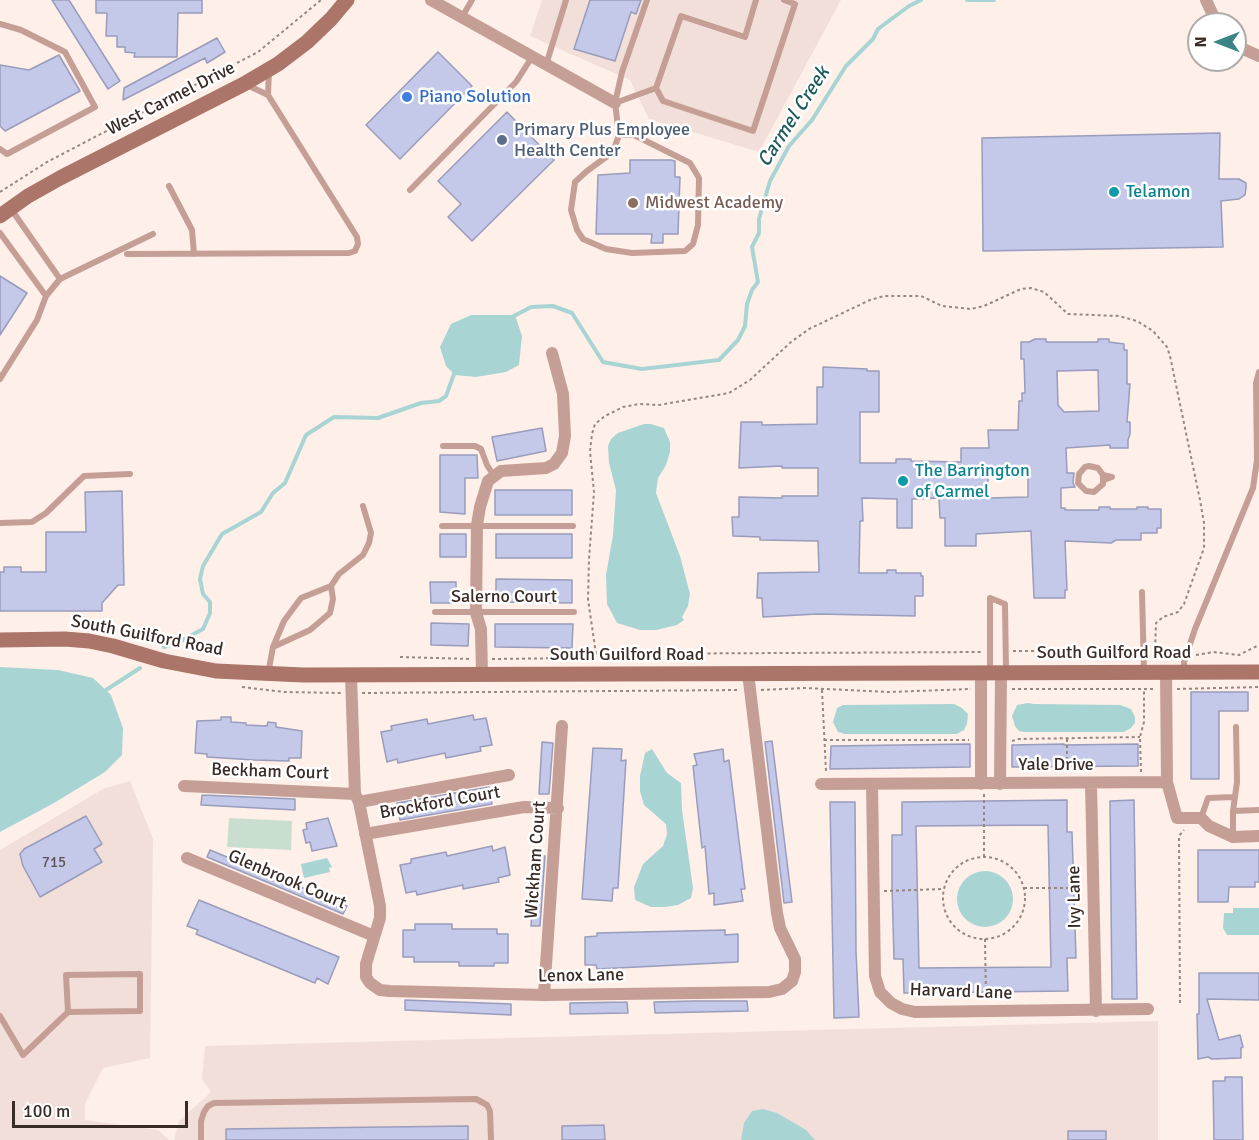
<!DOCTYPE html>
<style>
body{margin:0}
#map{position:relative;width:1259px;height:1140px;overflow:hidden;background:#ffefe9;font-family:Signika,sans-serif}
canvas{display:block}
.north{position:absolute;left:1187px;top:12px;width:60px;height:60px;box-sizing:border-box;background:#fff;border:2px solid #b0aaa8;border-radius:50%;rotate:270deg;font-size:16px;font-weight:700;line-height:24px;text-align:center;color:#392b25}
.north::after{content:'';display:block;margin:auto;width:21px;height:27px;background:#3b8486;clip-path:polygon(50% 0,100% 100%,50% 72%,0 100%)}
.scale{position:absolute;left:12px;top:1101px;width:176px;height:27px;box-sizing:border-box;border:3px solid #392b25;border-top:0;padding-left:8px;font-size:18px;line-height:21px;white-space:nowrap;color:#392b25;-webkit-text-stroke:4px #fff;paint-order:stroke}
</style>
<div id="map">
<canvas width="1259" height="1140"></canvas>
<div class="north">N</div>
<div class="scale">100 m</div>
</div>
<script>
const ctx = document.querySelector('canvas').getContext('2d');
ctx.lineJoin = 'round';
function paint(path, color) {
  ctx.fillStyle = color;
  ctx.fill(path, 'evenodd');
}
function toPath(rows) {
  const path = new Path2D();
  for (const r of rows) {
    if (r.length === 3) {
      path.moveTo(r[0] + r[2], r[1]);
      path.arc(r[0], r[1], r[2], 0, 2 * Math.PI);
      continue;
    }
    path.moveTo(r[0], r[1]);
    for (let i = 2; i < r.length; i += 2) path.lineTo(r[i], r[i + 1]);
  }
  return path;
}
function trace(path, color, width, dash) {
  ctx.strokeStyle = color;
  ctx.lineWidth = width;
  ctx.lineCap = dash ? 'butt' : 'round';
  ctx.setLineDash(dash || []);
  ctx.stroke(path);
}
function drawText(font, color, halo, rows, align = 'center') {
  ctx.font = font + ' Signika,sans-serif';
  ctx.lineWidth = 5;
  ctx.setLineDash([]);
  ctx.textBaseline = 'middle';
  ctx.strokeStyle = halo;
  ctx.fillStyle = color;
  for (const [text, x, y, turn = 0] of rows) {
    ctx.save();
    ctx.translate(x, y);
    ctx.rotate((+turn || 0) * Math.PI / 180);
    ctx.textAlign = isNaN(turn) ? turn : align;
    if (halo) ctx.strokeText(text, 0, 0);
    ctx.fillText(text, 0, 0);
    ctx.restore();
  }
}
paint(toPath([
 [542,0,841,0,759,152,649,119,630,80,530,36],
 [130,781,153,839,150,1058,103,1068,85,1104,85,1120,158,1130,169,1140,0,1140,0,850,103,789],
 [1158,1021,1158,1140,174,1140,179,1121,211,1092,202,1079,205,1046]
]), '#f2dfd9');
paint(toPath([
 [229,818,292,821,291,850,227,847]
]), '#cadecf');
paint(toPath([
 [471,315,515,315,522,336,519,365,506,372,476,377,455,375,446,366,440,347,451,324],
 [644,424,651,424,664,428,670,442,670,452,666,465,658,478,656,493,680,556,690,594,688,606,682,617,684,620,677,625,656,630,640,630,617,623,607,604,606,575,613,535,616,490,609,463,608,446,611,439,618,433],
 [0,667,58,670,93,678,111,695,123,728,122,755,105,772,54,803,0,832],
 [1028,703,1034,704,1120,705,1131,709,1135,717,1135,723,1131,728,1124,732,1024,732,1019,731,1015,726,1012,716,1017,705],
 [954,704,962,708,968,714,967,724,964,730,957,734,845,734,838,732,833,722,837,708,843,705],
 [652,749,667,773,681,783,682,810,693,888,691,898,678,905,665,907,651,907,635,900,634,887,643,864,663,846,667,834,666,824,644,805,640,791,640,776,645,753],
 [327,858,332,867,329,868,330,872,304,878,301,864],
 [985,899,28],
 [1233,908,1259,908,1259,935,1227,935,1223,928,1224,913,1233,913],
 [763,1109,777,1113,806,1130,815,1140,741,1140,744,1123,752,1111]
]), '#a8d4d4');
trace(toPath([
 [967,0,994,0],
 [512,317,531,307,553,306,572,313,603,362,642,369,719,360,738,340,745,326,747,304,752,290,758,282,752,247,759,233,759,219,770,181,789,146,812,120,846,66,873,39,878,29,909,6,921,0],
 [164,647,181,641,203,629,210,613,210,602,203,594,200,579,203,566,222,534,261,512,273,493,285,483,306,435,334,417,378,418,421,403,439,401,446,396,454,374,457,370],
 [106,690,140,668]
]), '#a8d4d4', 4);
const building = toPath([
 [52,0,69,0,120,81,108,89,52,0],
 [96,0,202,0,202,13,178,13,177,57,134,57,135,53,125,52,125,47,117,47,117,36,106,36,107,13,96,13,96,0],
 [590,0,641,0,636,14,631,12,615,61,574,49,590,0],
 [217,38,225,52,207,63,205,58,123,100,124,88,217,38],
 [438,52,472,86,400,159,366,125,438,52],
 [59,55,80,91,5,131,0,126,0,65,29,70,59,55],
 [507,112,554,160,472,241,448,217,461,204,438,181,507,112],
 [1220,133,1219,179,1239,179,1246,183,1246,188,1245,195,1239,199,1221,201,1223,247,983,251,982,138,1220,133],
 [630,160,671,160,675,161,675,177,680,177,678,234,663,234,663,243,651,243,652,234,596,234,598,175,630,173,630,160],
 [0,276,27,293,0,335,0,276],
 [1035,339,1046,339,1046,342,1098,342,1098,339,1109,339,1109,342,1124,344,1124,350,1127,350,1127,384,1130,384,1127,422,1130,422,1130,434,1128,440,1128,448,1110,448,1110,445,1066,448,1067,473,1074,473,1073,483,1075,487,1061,488,1061,508,1065,508,1065,510,1099,510,1099,507,1110,507,1110,509,1137,509,1137,507,1148,507,1148,509,1161,509,1161,528,1157,528,1157,533,1141,533,1141,540,1116,540,1111,543,1065,541,1067,590,1065,590,1065,598,1034,598,1031,531,976,534,976,546,945,546,945,518,940,518,939,498,912,499,912,528,897,528,897,499,862,498,863,521,860,521,859,573,887,573,887,570,896,570,896,573,921,573,921,576,923,576,923,596,915,596,915,616,817,614,763,617,762,598,757,598,758,573,819,572,818,541,760,540,760,537,733,536,732,517,739,517,739,497,782,498,782,496,818,496,818,468,782,468,782,466,739,468,741,422,762,422,762,425,817,424,817,387,823,387,823,367,867,369,867,371,879,371,879,412,860,412,860,463,896,463,896,459,911,459,911,461,961,462,961,448,989,448,988,430,1018,430,1019,401,1022,401,1022,393,1025,393,1024,359,1021,359,1021,342,1029,342,1035,339],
 [1098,370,1099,411,1064,412,1058,405,1057,371,1098,370],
 [988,477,1028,477,1028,497,988,498,988,477],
 [542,428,546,451,497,461,492,437,542,428],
 [440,455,477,455,478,478,465,478,465,514,440,512,440,455],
 [495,490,572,490,572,515,495,515,495,490],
 [122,491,124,585,118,585,102,603,102,611,0,611,0,572,4,572,4,567,21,567,21,572,46,572,46,532,86,532,85,492,122,491],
 [440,534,466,534,466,557,440,557,440,534],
 [496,534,572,534,572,558,496,558,496,534],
 [496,579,572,580,572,603,496,602,496,579],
 [430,582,456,582,456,603,431,603,430,582],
 [431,623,469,624,468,646,431,645,431,623],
 [495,624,573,624,572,648,495,647,495,624],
 [1191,692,1248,692,1248,711,1219,711,1219,779,1191,779,1191,692],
 [473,715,474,720,486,718,492,745,480,747,481,751,446,758,445,753,398,763,397,759,387,762,381,732,392,730,391,726,427,719,428,724,473,715],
 [221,717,231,717,231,722,246,723,246,725,267,726,268,722,276,723,276,727,302,731,301,758,289,758,289,761,254,760,207,757,207,754,195,753,197,721,221,720,221,717],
 [772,741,792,902,784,903,765,742,772,741],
 [542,742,553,743,549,794,539,794,542,742],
 [970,744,970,767,830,769,831,746,970,744],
 [1064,744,1064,745,1138,744,1138,766,1012,767,1012,745,1064,744],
 [593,748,622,749,621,761,626,760,618,888,613,888,612,901,582,899,593,748],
 [723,749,724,762,729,760,745,889,741,889,743,901,714,905,714,893,709,894,705,846,702,848,693,766,697,765,694,754,723,749],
 [489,787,492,804,400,820,397,803,489,787],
 [202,795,295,799,295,810,201,805,202,795],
 [1067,800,1067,832,1072,832,1076,958,1067,958,1068,991,904,993,903,959,894,959,892,886,892,835,902,835,902,802,1067,800],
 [1048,825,1051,967,919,968,916,826,1048,825],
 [1134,800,1137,999,1112,999,1110,801,1134,800],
 [830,802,855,802,856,951,859,1017,834,1018,830,802],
 [86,816,102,844,94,849,102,862,40,897,23,866,20,854,24,849,86,816],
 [328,818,337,846,312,851,310,842,306,843,303,830,307,829,306,823,328,818],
 [492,846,493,851,505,847,510,875,498,878,499,882,463,889,463,885,417,895,416,891,406,893,400,865,411,863,411,859,446,852,447,856,492,846],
 [210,850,347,906,343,914,207,857,210,850],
 [1198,850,1259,850,1259,882,1255,882,1255,887,1229,887,1228,902,1198,902,1198,850],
 [536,856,545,856,540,926,531,926,536,856],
 [199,900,339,957,328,984,317,978,315,983,196,934,198,930,187,926,199,900],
 [415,924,452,924,452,929,497,929,497,934,508,934,508,963,494,963,494,966,459,966,459,962,414,962,414,957,403,957,403,930,415,930,415,924],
 [725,930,725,935,738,934,738,962,597,969,596,965,585,965,585,937,597,936,597,933,725,930],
 [1199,973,1259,973,1259,1000,1207,999,1219,1040,1240,1035,1243,1047,1241,1048,1241,1058,1212,1059,1208,1057,1198,1059,1197,1014,1199,1014,1199,973],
 [405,1000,511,1004,511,1015,405,1010,405,1000],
 [694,1001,747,1001,748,1011,655,1013,654,1002,694,1001],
 [627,1002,628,1013,570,1014,570,1003,627,1002],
 [1225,1077,1242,1077,1243,1140,1214,1140,1213,1081,1225,1081,1225,1077],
 [604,1125,605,1140,562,1140,562,1126,604,1125],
 [468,1126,468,1140,226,1140,226,1129,468,1126],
 [1068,1131,1106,1131,1106,1140,1068,1140,1068,1131]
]);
paint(building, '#c4c8e9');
trace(building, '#999cbb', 1.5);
trace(toPath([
 [0,192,47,162,258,52,321,0],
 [1013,651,1134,651],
 [1154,652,1178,654],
 [596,654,588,599,589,559,594,492,590,451,592,434,595,424,605,416,623,407,639,404,659,405,729,393,750,380,791,342,809,329,870,300,884,296,921,296,942,306,971,309,984,306,1021,289,1031,288,1044,292,1068,314,1119,316,1137,321,1153,331,1167,347,1170,356,1200,500,1204,523,1204,548,1184,604,1178,612,1163,617,1156,623,1155,652],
 [1196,655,1213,652,1239,655,1259,645],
 [400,657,471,659],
 [492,659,574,658,596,654,981,652],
 [242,687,284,692,341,693],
 [1012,689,1154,689],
 [1177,689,1259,687],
 [761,690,805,688,889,692,971,689],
 [822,690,826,771],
 [362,693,740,690],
 [1067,739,1067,773],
 [824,740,969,740],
 [1012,741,1019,739,1140,737],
 [1141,772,1140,737,1144,722,1144,689],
 [984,857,984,794],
 [984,898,41],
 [1024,888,1081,888],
 [884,891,944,889],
 [985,939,986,999],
 [1180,1003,1179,836,1184,830]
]), '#968781', 2, [3, 3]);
trace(toPath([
 [756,0,745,37,681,16,656,88,663,101,753,131,795,4,784,0],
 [462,17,472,0],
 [0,24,21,30,65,52,95,107,7,154,0,149],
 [546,65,566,0],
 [247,85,268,95],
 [615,103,656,88],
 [619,135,634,135,690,163,699,178,698,225,693,244,685,251,632,253,606,249,583,239,577,230,571,210,575,182,587,171,613,152,619,135,615,103,622,72,647,0],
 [169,186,192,230,194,254],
 [410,190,516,82,532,57],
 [11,209,60,279,153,234],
 [0,233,46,296,37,320,0,379],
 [127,254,349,253,355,251,358,244,357,237,268,95,269,71],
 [46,296,60,279],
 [443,446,475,446,481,449,487,465,494,476],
 [1103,475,1103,484,1094,492,1086,491,1078,483,1079,474,1085,467,1089,466,1098,468,1103,475,1112,477,1104,480],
 [0,523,32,522,46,513,84,476,130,474],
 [442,526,573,526],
 [1142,592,1144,672],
 [435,612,574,612],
 [273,647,284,621,301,598,331,586],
 [990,672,990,598,1005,604,1006,671],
 [1184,672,1184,662,1195,629,1253,488,1257,460,1256,383,1259,372],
 [268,674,273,647,310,630,330,613,333,599,331,586,339,574,363,555,369,543,371,533,363,506],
 [1233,811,1237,782,1236,727],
 [1201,818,1208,798,1234,797],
 [1233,837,1233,811,1259,810],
 [0,1016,23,1055,68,1012,140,1011,140,974,66,975,68,1012],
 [201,1140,201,1121,204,1112,208,1106,214,1103,476,1099,487,1105,490,1111,491,1140]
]), '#c59f96', 6);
trace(toPath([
 [431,0,615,103],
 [1206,0,1217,24],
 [1235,43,1241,48,1259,56],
 [1166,672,1167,782,1177,818,1201,818,1209,826,1233,837,1259,836],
 [981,673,981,784],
 [482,675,481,629,476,613,477,525,480,507,488,481,501,471,546,468,554,464,562,453,565,436,563,394,552,353],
 [351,676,355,794,359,802,380,906,380,918,366,964,366,977,370,983,380,990,390,991,544,995,769,992,782,989,792,981,795,972,795,959,780,928,777,913,748,673],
 [1091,783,1096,1011],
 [821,784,1167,782],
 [872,784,875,976,880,992,891,1003,902,1009,915,1012,1148,1009],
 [1000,784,1001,673],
 [184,786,355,794],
 [359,802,509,775],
 [365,834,524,807,558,808],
 [187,858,374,936],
 [544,995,562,726]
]), '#c59f96', 12);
trace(toPath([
 [0,216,28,196,60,178,244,84,278,64,307,42,331,19,347,0],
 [0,640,65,639,89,641,113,646,164,661,216,671,303,675,1259,672]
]), '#ac7569', 15);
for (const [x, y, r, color] of [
 [407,97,6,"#3f7fe0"],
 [502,140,6,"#5c6f8a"],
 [1114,192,6,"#0f9aa8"],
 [633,203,6,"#8d6e63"],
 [903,481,6,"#0f9aa8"]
]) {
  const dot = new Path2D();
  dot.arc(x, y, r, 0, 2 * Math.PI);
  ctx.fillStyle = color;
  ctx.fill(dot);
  trace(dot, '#fff', 2);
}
drawText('15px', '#5c5256', null, [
 ["715",54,863]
]);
drawText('18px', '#366cbe', '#fff', [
 ["Piano Solution",419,97]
], 'left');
drawText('18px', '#392b25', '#fff', [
 ["West Carmel Drive",171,99,-27],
 ["Salerno Court",504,597],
 ["South Guilford Road",147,636,11],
 ["South Guilford Road",1114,653],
 ["South Guilford Road",627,655],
 ["Yale Drive",1056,765],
 ["Beckham Court",270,772,2],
 ["Brockford Court",440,803,-10],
 ["Wickham Court",536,860,-86],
 ["Glenbrook Court",287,880,23],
 ["Ivy Lane",1075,897,-91],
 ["Lenox Lane",581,976,-1],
 ["Harvard Lane",961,992,2]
]);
drawText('18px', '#4e5e75', '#fff', [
 ["Primary Plus Employee",514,130],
 ["Health Center",514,151]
], 'left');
drawText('18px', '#0d838f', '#fff', [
 ["Telamon",1126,192],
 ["The Barrington",915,471],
 ["of Carmel",915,492]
], 'left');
drawText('18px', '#785e54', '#fff', [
 ["Midwest Academy",645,203]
], 'left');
drawText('italic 20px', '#1d5a5a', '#fff', [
 ["Carmel Creek",794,117,-57]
]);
</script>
